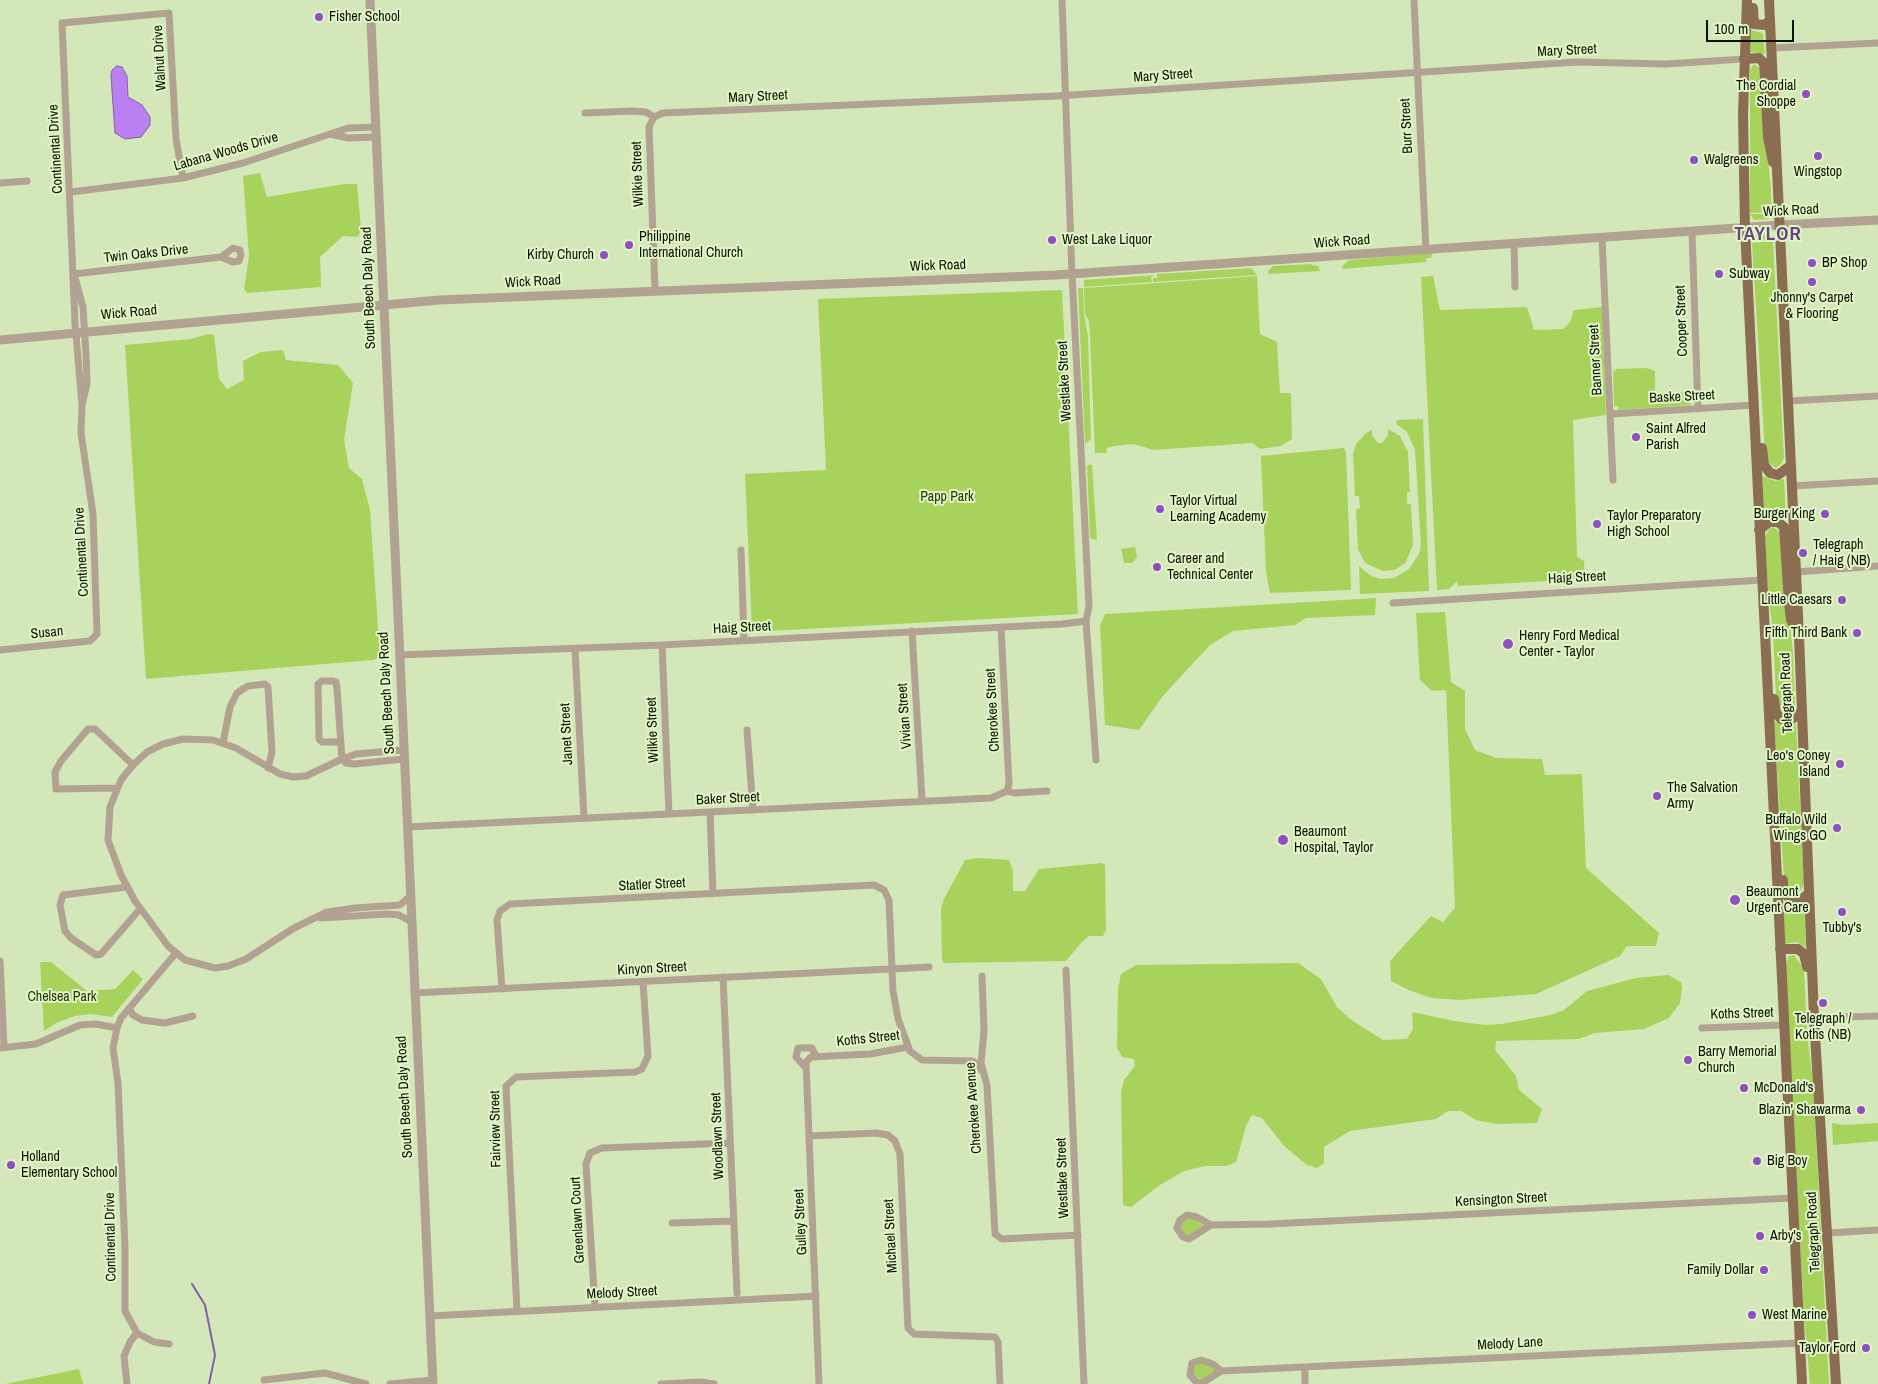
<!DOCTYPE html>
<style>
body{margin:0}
#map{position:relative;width:1878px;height:1384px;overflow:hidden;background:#d4e7b9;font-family:"Archivo Narrow",sans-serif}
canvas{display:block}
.scale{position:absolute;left:1706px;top:20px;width:88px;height:22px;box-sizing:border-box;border:2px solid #0c1203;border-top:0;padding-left:6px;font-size:15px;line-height:18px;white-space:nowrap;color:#0c1203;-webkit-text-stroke:4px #e1f5c6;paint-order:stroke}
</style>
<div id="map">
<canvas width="1878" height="1384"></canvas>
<div class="scale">100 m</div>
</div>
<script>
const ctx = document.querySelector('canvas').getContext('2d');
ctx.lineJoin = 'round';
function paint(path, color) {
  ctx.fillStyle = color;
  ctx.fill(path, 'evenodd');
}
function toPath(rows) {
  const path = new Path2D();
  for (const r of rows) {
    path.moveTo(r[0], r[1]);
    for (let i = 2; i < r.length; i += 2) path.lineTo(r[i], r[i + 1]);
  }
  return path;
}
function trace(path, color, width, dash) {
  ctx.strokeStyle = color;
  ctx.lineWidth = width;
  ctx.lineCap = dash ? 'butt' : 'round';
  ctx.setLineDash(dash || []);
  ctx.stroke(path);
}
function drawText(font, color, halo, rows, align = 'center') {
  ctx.font = font + ' "Archivo Narrow",sans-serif';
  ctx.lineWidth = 4;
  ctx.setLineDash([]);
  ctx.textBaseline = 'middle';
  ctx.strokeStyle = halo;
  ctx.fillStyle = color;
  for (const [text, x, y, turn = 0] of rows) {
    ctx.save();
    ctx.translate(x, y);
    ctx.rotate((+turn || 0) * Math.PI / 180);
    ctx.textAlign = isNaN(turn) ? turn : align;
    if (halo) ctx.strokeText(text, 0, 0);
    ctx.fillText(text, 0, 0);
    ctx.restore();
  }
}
paint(toPath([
 [1751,30,1763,33,1765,54,1750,52],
 [1754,64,1759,68,1771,189,1771,212,1750,213,1750,70],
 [260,173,267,197,344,184,357,184,361,229,358,237,343,236,320,257,321,287,247,293,244,289,249,257,243,176],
 [1750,214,1772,214,1772,215,1768,219,1754,220],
 [1771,233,1773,239,1751,241,1752,234],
 [1773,241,1784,458,1781,464,1776,468,1768,462,1765,453,1752,243],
 [1432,253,1431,258,1426,258,1426,262,1342,269,1343,265,1350,260],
 [1310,264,1318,266,1320,271,1268,274,1268,271,1273,266],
 [1251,268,1257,275,1153,282,1153,278,1157,278,1157,274],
 [1156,275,1151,277,1152,282,1084,287,1084,280],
 [1257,276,1260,334,1277,342,1280,393,1291,393,1292,439,1281,446,1260,449,1252,443,1154,450,1134,444,1115,446,1107,448,1106,453,1095,453,1090,337,1089,322,1085,314,1084,288],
 [1433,276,1440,310,1527,307,1534,330,1563,329,1570,322,1574,310,1602,307,1606,415,1573,420,1577,557,1584,561,1585,579,1458,586,1457,581,1449,589,1437,590,1421,277],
 [1078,288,1083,288,1084,314,1088,336,1091,439,1085,444],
 [1062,290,1078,614,752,632,745,474,826,470,818,299],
 [208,334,214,335,219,379,227,389,244,380,243,361,261,352,283,350,286,360,338,365,353,383,344,440,349,468,362,479,370,510,380,657,373,660,146,679,125,345,191,339],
 [1648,368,1655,371,1655,393,1690,392,1691,405,1618,410,1618,406,1614,406,1613,372,1615,369,1616,373,1616,369],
 [1423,419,1429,591,1360,594,1359,566,1371,576,1381,579,1394,578,1409,569,1419,554,1421,545,1415,450,1407,432,1396,424,1397,420],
 [1388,429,1400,436,1408,452,1410,492,1407,492,1407,504,1411,504,1413,545,1406,562,1395,570,1383,571,1365,563,1358,549,1356,509,1360,508,1359,496,1355,496,1353,454,1356,444,1366,433,1372,430,1372,435,1378,443,1382,443,1388,435],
 [1344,448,1346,453,1351,590,1270,593,1266,572,1261,456],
 [1090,464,1092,465,1097,539,1095,540,1090,538,1087,466],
 [1762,476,1776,481,1784,479,1786,519,1777,514,1764,516],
 [1774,527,1781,534,1793,654,1795,705,1787,714,1780,707,1776,695,1773,631,1768,594,1765,536,1769,529],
 [1135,547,1137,557,1132,563,1124,563,1121,549],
 [1376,598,1375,615,1306,618,1295,625,1233,631,1210,645,1162,697,1139,730,1105,725,1100,626,1105,614],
 [1445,612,1451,682,1465,691,1465,729,1475,750,1496,758,1542,759,1545,775,1582,774,1586,868,1659,933,1656,946,1627,946,1620,956,1536,994,1459,1000,1431,998,1409,990,1391,981,1390,961,1431,916,1443,922,1455,908,1446,690,1432,691,1420,680,1416,613],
 [1774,721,1782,725,1796,724,1804,884,1800,892,1795,894,1790,890,1784,878],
 [978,858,1009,860,1013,871,1013,891,1025,891,1039,869,1102,863,1105,865,1106,930,1103,936,1089,936,1082,942,1066,961,944,963,942,960,941,909,944,899,965,860],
 [1782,901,1791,906,1804,904,1806,947,1796,942,1784,944],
 [1794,955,1804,969,1807,1033,1813,1082,1829,1384,1810,1384,1804,1317,1785,965,1789,956],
 [40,962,51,962,87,991,115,989,133,970,143,979,112,1017,90,1014,75,1016,56,1023,44,1031],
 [1298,963,1321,979,1337,1007,1350,1019,1383,1040,1407,1039,1413,1029,1412,1012,1454,1021,1485,1025,1501,1024,1551,1015,1564,1010,1587,991,1636,978,1668,975,1681,982,1682,988,1680,1003,1669,1018,1644,1029,1595,1033,1579,1039,1496,1041,1495,1050,1516,1076,1519,1090,1542,1109,1537,1123,1496,1124,1476,1120,1461,1111,1448,1111,1436,1119,1350,1131,1324,1147,1324,1163,1317,1168,1307,1165,1284,1146,1262,1118,1252,1115,1246,1126,1236,1162,1226,1166,1205,1166,1184,1171,1160,1185,1131,1207,1123,1205,1121,1092,1124,1080,1135,1066,1134,1059,1122,1057,1117,1048,1118,989,1121,974,1136,965],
 [1832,1123,1844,1125,1878,1123,1878,1141,1833,1145],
 [1184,1218,1194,1218,1204,1226,1189,1235,1185,1235,1180,1230],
 [1198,1363,1206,1364,1217,1370,1204,1379,1196,1378,1192,1370],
 [79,1369,83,1384,5,1384]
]), '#a7d35d');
const water = toPath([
 [117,66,122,67,127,76,128,97,142,105,150,117,150,125,141,137,125,139,115,133,111,76,112,70,117,66]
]);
paint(water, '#ba7ff0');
trace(water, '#865ea9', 1);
trace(toPath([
 [192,1284,205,1305,215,1355,209,1384]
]), '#865ea9', 2);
trace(toPath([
 [1062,0,1072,274,1089,606,1086,621,1096,760],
 [1414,0,1426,250],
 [1772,48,1878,43],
 [585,113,632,111,646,112,654,117],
 [654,117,663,113,1056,96,1577,62,1666,64,1744,59],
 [654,117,649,127,655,290],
 [330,134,348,138,376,137],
 [0,183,27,181],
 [71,192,183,178,243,163,348,128,376,127],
 [1692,232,1698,409],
 [1602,238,1613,480],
 [1514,244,1515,287],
 [74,274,83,307,86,354,87,384,82,405,75,323,62,23,169,13,176,139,183,178],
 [74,274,221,257,233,262,239,261,241,255,240,250,233,248,221,257],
 [1788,401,1878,396],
 [1611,414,1755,405],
 [1792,486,1878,481],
 [741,550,744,640],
 [1796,572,1878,566],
 [1393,603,1762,580],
 [1001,627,1009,784,1007,791],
 [912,631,922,800],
 [662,645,669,814],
 [575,649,584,818],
 [0,650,90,641,97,634,93,514,81,433,82,405],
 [399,655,662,645,1062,624,1086,621],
 [747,730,753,810],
 [341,742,322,742,319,739,318,684,322,681,332,681,336,682,337,689,342,759,306,776,293,777,280,774,236,748,213,740,183,739,163,744,147,752,133,765,121,780,110,807,108,840,121,875,135,901,168,946,185,960,215,968,228,966,246,959,294,928,327,912,355,908,400,905,409,897],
 [223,743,230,707,237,693,248,686,265,684,268,687,272,752,268,768],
 [403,750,356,754,342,759,346,763,354,764,404,759],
 [116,788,56,789,55,772,61,761,88,729,95,729,133,765],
 [710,812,713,894],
 [407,827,991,798,1007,791,1014,793,1047,791],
 [127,887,63,895,60,905,65,931,71,938,96,955,101,954,140,909],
 [321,918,387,914,399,915,410,921],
 [0,961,4,1047],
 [1066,970,1084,1384],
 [982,976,984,1031,981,1063,987,1085,995,1234,1002,1239,1078,1235],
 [723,977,737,1293],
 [502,989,497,920,500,911,510,904,874,885,884,890,889,900,893,991,898,1019,910,1051,922,1060,972,1061,976,1063,983,1072],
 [414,993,929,967],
 [129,1008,133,1015,142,1020,165,1023,193,1016],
 [1814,1018,1878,1016],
 [1702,1028,1783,1025],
 [0,1048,36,1044,80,1025,96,1024,117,1028],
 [805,1067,796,1057,798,1048,812,1048,816,1056],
 [809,1136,876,1133,888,1135,895,1141,900,1154,908,1328,914,1334,995,1337,998,1342,1000,1384],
 [672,1223,734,1221],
 [1211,1225,1189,1239,1183,1237,1177,1228,1180,1220,1187,1215,1197,1217,1211,1225,1270,1224,1792,1198],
 [1828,1233,1878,1230],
 [595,1307,586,1164,590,1153,602,1148,730,1143],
 [517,1311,506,1086,516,1077,635,1072,642,1069,648,1056,643,982],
 [430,1316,816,1296],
 [169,1344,154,1342,137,1333,125,1311,125,1248,118,1083,113,1048,117,1028,121,1018,176,953],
 [1305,1367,1305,1384],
 [1221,1371,1204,1382,1197,1383,1190,1375,1192,1363,1201,1360,1213,1364,1221,1371,1800,1343],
 [264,1380,325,1373,366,1384],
 [127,1384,124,1356,130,1342,137,1333],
 [390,1384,433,1380],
 [661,1384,701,1382,714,1384],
 [819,1384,806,1062,811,1057,870,1054,908,1047]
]), '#b2a292', 7);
trace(toPath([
 [370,0,433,1384],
 [0,340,439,300,1056,275,1780,225,1878,220]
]), '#b2a292', 9);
trace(toPath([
 [1747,0,1743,114,1745,228,1802,1384],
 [1769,0,1799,636,1814,1018,1836,1384],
 [1753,8,1754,24,1765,25,1770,20],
 [1744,59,1759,58,1764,63,1768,137,1773,162],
 [1762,448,1764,465,1770,473,1778,475,1790,466],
 [1759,530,1769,522,1778,522,1784,527,1789,602,1791,620,1795,627],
 [1774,699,1776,713,1781,719,1791,720,1802,711],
 [1783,880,1783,891,1790,899,1802,899,1808,894],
 [1780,949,1798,949,1804,954,1807,967]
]), '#8b6e52', 10);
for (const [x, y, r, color] of [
 [319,17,5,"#8f4ec4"],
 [1806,94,5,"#8f4ec4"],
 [1818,156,5,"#8f4ec4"],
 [1694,160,5,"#8f4ec4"],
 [1052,240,5,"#8f4ec4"],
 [629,245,5,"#8f4ec4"],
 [604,255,5,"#8f4ec4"],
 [1812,263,5,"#8f4ec4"],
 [1719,274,5,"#8f4ec4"],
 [1812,282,5,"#8f4ec4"],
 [1636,437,5,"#8f4ec4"],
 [1160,509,5,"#8f4ec4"],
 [1825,514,5,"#8f4ec4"],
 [1597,524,5,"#8f4ec4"],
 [1803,553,5,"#8f4ec4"],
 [1157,567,5,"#8f4ec4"],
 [1842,600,5,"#8f4ec4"],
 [1857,633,5,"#8f4ec4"],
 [1508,644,6,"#8f4ec4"],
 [1840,764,5,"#8f4ec4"],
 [1657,796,5,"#8f4ec4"],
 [1837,828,5,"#8f4ec4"],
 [1283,840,6,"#8f4ec4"],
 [1735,900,6,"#8f4ec4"],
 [1842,912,5,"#8f4ec4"],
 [1823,1003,5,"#8f4ec4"],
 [1688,1060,5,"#8f4ec4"],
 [1744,1088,5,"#8f4ec4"],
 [1861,1110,5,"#8f4ec4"],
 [1757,1161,5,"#8f4ec4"],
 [11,1165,5,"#8f4ec4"],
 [1760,1236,5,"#8f4ec4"],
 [1764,1270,5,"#8f4ec4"],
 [1752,1315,5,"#8f4ec4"],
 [1866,1348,5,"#8f4ec4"]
]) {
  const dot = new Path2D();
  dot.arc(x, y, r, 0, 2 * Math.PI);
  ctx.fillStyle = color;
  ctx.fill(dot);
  trace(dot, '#e1f5c6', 2);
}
drawText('14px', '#0c1203', '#e1f5c6', [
 ["Fisher School",329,17],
 ["The Cordial",1796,86,"right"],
 ["Shoppe",1796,102,"right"],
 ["Walgreens",1704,160],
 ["Wingstop",1818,172,"center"],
 ["Philippine",639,237],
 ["International Church",639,253],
 ["West Lake Liquor",1062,240],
 ["Kirby Church",594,255,"right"],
 ["BP Shop",1822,263],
 ["Subway",1729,274],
 ["Jhonny's Carpet",1812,298,"center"],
 ["& Flooring",1812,314,"center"],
 ["Saint Alfred",1646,429],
 ["Parish",1646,445],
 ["Taylor Virtual",1170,501],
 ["Learning Academy",1170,517],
 ["Burger King",1815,514,"right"],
 ["Taylor Preparatory",1607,516],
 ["High School",1607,532],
 ["Telegraph",1813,545],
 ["/ Haig (NB)",1813,561],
 ["Career and",1167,559],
 ["Technical Center",1167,575],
 ["Little Caesars",1832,600,"right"],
 ["Fifth Third Bank",1847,633,"right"],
 ["Henry Ford Medical",1519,636],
 ["Center - Taylor",1519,652],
 ["Leo's Coney",1830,756,"right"],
 ["Island",1830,772,"right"],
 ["The Salvation",1667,788],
 ["Army",1667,804],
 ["Buffalo Wild",1827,820,"right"],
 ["Wings GO",1827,836,"right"],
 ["Beaumont",1294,832],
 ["Hospital, Taylor",1294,848],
 ["Beaumont",1746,892],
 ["Urgent Care",1746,908],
 ["Tubby's",1842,928,"center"],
 ["Telegraph /",1823,1019,"center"],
 ["Koths (NB)",1823,1035,"center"],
 ["Barry Memorial",1698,1052],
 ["Church",1698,1068],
 ["McDonald's",1754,1088],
 ["Blazin' Shawarma",1851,1110,"right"],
 ["Holland",21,1157],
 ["Elementary School",21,1173],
 ["Big Boy",1767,1161],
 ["Arby's",1770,1236],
 ["Family Dollar",1754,1270,"right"],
 ["West Marine",1762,1315],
 ["Taylor Ford",1856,1348,"right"]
], 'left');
drawText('14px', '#0c1203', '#e1f5c6', [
 ["Mary Street",1567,51,-3],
 ["Walnut Drive",160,58,-93],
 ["Mary Street",1163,76,-4],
 ["Mary Street",758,97,-3],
 ["Burr Street",1407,126,-93],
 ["Continental Drive",56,149,-93],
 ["Labana Woods Drive",226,152,-16],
 ["Wilkie Street",638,174,-92],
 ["Wick Road",1791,211,-3],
 ["Wick Road",1342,242,-4],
 ["Twin Oaks Drive",146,254,-6],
 ["Wick Road",938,266,-2],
 ["Wick Road",533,282,-3],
 ["South Beech Daly Road",369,288,-92],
 ["Wick Road",129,313,-5],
 ["Cooper Street",1682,321,-92],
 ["Banner Street",1596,360,-93],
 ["Westlake Street",1065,381,-93],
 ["Baske Street",1682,397,-3],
 ["Continental Drive",82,552,-93],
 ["Haig Street",1577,578,-3],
 ["Haig Street",742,628,-3],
 ["Susan",47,633,-5],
 ["South Beech Daly Road",387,693,-93],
 ["Telegraph Road",1787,693,-92],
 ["Cherokee Street",993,710,-93],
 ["Vivian Street",905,716,-94],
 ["Wilkie Street",653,730,-92],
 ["Janet Street",567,734,-93],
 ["Baker Street",728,799,-3],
 ["Statler Street",652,885,-3],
 ["Kinyon Street",652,969,-3],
 ["Koths Street",1742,1014,-2],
 ["Koths Street",868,1039,-6],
 ["South Beech Daly Road",405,1097,-93],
 ["Cherokee Avenue",974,1108,-94],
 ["Fairview Street",496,1129,-91],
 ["Woodlawn Street",718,1136,-92],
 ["Westlake Street",1063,1178,-92],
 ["Kensington Street",1501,1200,-3],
 ["Greenlawn Court",578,1220,-93],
 ["Gulley Street",801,1222,-93],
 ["Telegraph Road",1814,1232,-93],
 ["Michael Street",891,1236,-93],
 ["Continental Drive",111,1237,-91],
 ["Melody Street",622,1293,-3],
 ["Melody Lane",1510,1344,-3]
]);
drawText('14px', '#243500', '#e1f5c6', [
 ["Papp Park",947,497],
 ["Chelsea Park",62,997]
]);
ctx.letterSpacing = '1px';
drawText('bold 19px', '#664783', '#e1f5c6', [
 ["TAYLOR",1768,235]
]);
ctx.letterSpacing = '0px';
</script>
